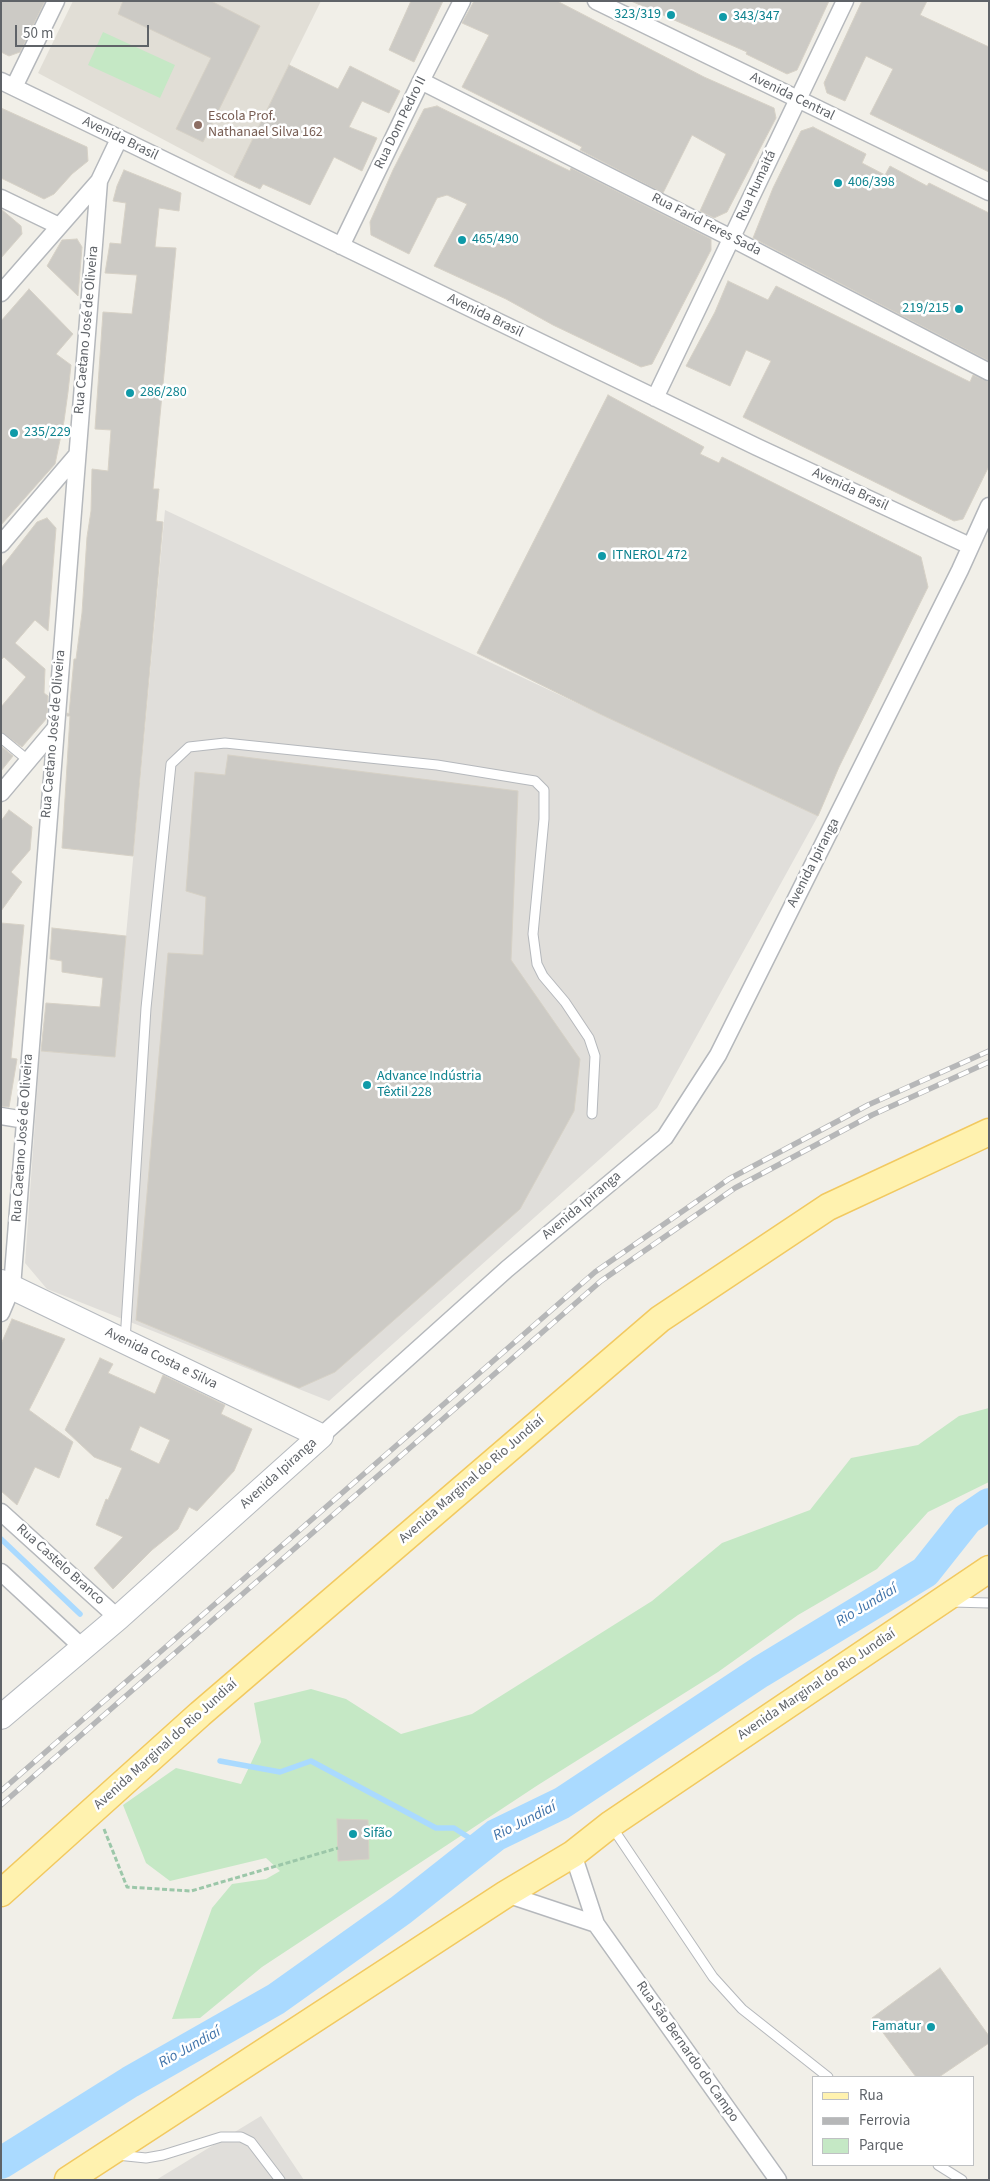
<!DOCTYPE html>
<meta charset="utf-8">
<style>
body{margin:0}
#map{position:relative;width:990px;height:2181px;overflow:hidden;background:#f1efe8;font-family:"Source Sans 3",sans-serif}
canvas{display:block}
.frame{position:absolute;inset:0;border:2px solid #5f6368;pointer-events:none}
.legend{position:absolute;left:812px;top:2076px;width:162px;height:90px;box-sizing:border-box;background:#fff;border:1px solid #bfc1c3;margin:0;padding:6px 9px;list-style:none;font-size:15px;color:#5f6368}
.legend li{display:flex;align-items:center;gap:10px;height:25px}
.legend b{width:25px;border:1px solid #bfc1c3}
.scale{position:absolute;left:15px;top:25px;width:134px;height:22px;box-sizing:border-box;border:2px solid #5f6368;border-top:0;padding-left:6px;font-size:15px;line-height:18px;white-space:nowrap;color:#5f6368;-webkit-text-stroke:4px #fff;paint-order:stroke}
</style>
<div id="map">
<canvas width="990" height="2181"></canvas>
<div class="frame"></div>
<ul class="legend">
<li><b style="height:6px;background:#fff2af"></b>Rua</li>
<li><b style="height:6px;background:#b6b7b8"></b>Ferrovia</li>
<li><b style="height:14px;background:#c5e8c5"></b>Parque</li>
</ul>
<div class="scale">50 m</div>
</div>
<script>
const ctx = document.querySelector('canvas').getContext('2d');
ctx.lineJoin = 'round';
function paint(path, color) {
  ctx.fillStyle = color;
  ctx.fill(path, 'evenodd');
}
function toPath(rows) {
  const path = new Path2D();
  for (const r of rows) {
    path.moveTo(r[0], r[1]);
    for (let i = 2; i < r.length; i += 2) path.lineTo(r[i], r[i + 1]);
  }
  return path;
}
function trace(path, color, width, dash) {
  ctx.strokeStyle = color;
  ctx.lineWidth = width;
  ctx.lineCap = dash ? 'butt' : 'round';
  ctx.setLineDash(dash || []);
  ctx.stroke(path);
}
function drawText(font, color, halo, rows, align = 'center') {
  ctx.font = font + ' "Source Sans 3",sans-serif';
  ctx.lineWidth = 5;
  ctx.setLineDash([]);
  ctx.textBaseline = 'middle';
  ctx.strokeStyle = halo;
  ctx.fillStyle = color;
  for (const [text, x, y, turn = 0] of rows) {
    ctx.save();
    ctx.translate(x, y);
    ctx.rotate((+turn || 0) * Math.PI / 180);
    ctx.textAlign = isNaN(turn) ? turn : align;
    if (halo) ctx.strokeText(text, 0, 0);
    ctx.fillText(text, 0, 0);
    ctx.restore();
  }
}
paint(toPath([
 [165,510,818,816,657,1108,329,1401,47,1289,25,1263,40,1051,115,1056],
 [261,2116,304,2180,156,2180]
]), '#e0deda');
paint(toPath([
 [73,1,321,1,234,177,38,73]
]), '#e1ded6');
paint(toPath([
 [103,32,175,65,160,98,88,65],
 [989,1408,989,1482,928,1512,877,1569,798,1615,718,1672,538,1785,262,1967,200,2018,172,2019,212,1908,232,1884,266,1879,280,1871,266,1858,170,1881,146,1863,123,1805,176,1768,241,1784,261,1742,254,1703,311,1689,346,1699,401,1734,472,1714,652,1601,722,1543,810,1510,851,1458,918,1445,959,1416]
]), '#c5e8c5');
trace(toPath([
 [1,1539,80,1614],
 [220,1761,280,1772,311,1761,436,1828,454,1828,482,1846]
]), '#aadaff', 5.5);
trace(toPath([
 [1,2163,130,2082,276,1999,401,1910,496,1835,562,1803,760,1672,925,1572,967,1519,989,1504]
]), '#aadaff', 32);
const building = toPath([
 [1,1,45,1,20,52,9,56,1,52,1,1],
 [123,1,211,1,260,26,203,142,176,129,211,58,118,14,123,1],
 [411,1,443,1,414,62,389,50,411,1],
 [474,1,557,1,704,77,774,108,776,118,727,212,714,218,700,211,726,154,692,135,663,193,580,150,582,147,462,87,489,35,462,23,474,1],
 [631,1,829,1,797,70,787,74,746,54,747,52,631,1],
 [862,1,927,1,920,15,989,47,989,172,870,114,893,69,866,56,845,101,827,93,824,83,862,1],
 [289,65,338,89,350,66,400,91,389,113,362,101,349,127,377,138,362,171,334,157,310,205,263,184,260,189,234,177,289,65],
 [437,106,570,171,571,168,711,239,711,250,652,364,641,367,553,325,506,299,434,266,467,204,447,195,437,198,409,254,371,235,370,222,393,170,424,109,437,106],
 [1,108,87,147,88,161,72,174,54,194,44,199,1,178,1,108],
 [813,127,866,154,862,163,885,175,890,166,927,186,929,183,989,213,989,361,753,238,773,188,801,131,813,127],
 [124,170,181,193,179,211,159,208,155,247,176,248,153,489,159,489,156,521,163,522,133,856,62,848,70,716,67,716,67,713,69,714,74,659,76,659,82,613,87,537,91,511,92,469,108,471,111,430,95,429,103,312,132,314,137,275,105,273,110,243,121,244,126,203,113,201,117,186,124,170],
 [1,209,21,226,22,234,1,258,1,209],
 [77,239,82,247,78,296,47,266,62,240,77,239],
 [728,281,768,300,776,286,970,382,973,375,989,382,989,466,963,519,954,521,743,417,771,361,746,350,730,386,686,366,715,312,728,281],
 [29,289,73,334,56,354,71,365,68,392,64,421,55,464,1,525,1,321,29,289],
 [608,395,704,447,700,454,719,463,722,457,921,557,928,587,839,767,818,816,600,714,477,653,608,395],
 [47,518,56,528,48,631,35,620,15,643,45,669,44,693,48,696,47,718,22,747,1,732,1,707,26,677,4,657,1,660,1,568,37,522,47,518],
 [1,746,13,756,1,771,1,746],
 [228,755,518,791,511,960,580,1059,574,1111,520,1209,335,1372,299,1388,136,1320,168,953,203,955,206,897,186,891,195,772,225,775,228,755],
 [9,810,32,827,30,850,11,872,22,882,1,911,1,821,9,810],
 [1,923,24,925,11,1058,17,1059,9,1107,1,1106,1,923],
 [52,928,126,936,115,1057,41,1051,46,1003,100,1007,103,978,62,972,62,961,50,959,52,928],
 [12,1319,65,1339,29,1410,73,1442,59,1478,35,1467,17,1505,1,1491,1,1344,12,1319],
 [100,1358,113,1364,108,1373,155,1394,163,1375,225,1405,221,1414,252,1429,234,1471,197,1511,189,1507,178,1529,152,1550,113,1589,94,1568,123,1537,96,1525,106,1499,108,1500,122,1468,94,1457,65,1430,100,1358],
 [140,1426,170,1440,159,1464,130,1450,140,1426],
 [337,1819,368,1820,369,1859,338,1861,337,1819],
 [940,1968,989,2036,989,2043,939,2077,916,2077,872,2018,940,1968]
]);
paint(building, '#cccac5');
trace(building, '#d6d1c6', 1);
const service = toPath([
 [1,738,29,761],
 [125,1341,146,1008,171,764,189,747,225,743,437,765,535,781,544,790,544,819,533,934,537,964,543,976,565,1002,589,1038,595,1056,592,1114],
 [952,1602,989,1603],
 [612,1827,713,1977,742,2009,828,2077],
 [117,2155,146,2158,163,2155,221,2137,241,2137,251,2142,280,2180],
 [938,2165,962,2180]
]);
const minor = toPath([
 [596,1,989,192],
 [1,81,757,447,970,546],
 [421,81,733,239,989,372],
 [14,87,56,1],
 [1,198,59,226],
 [341,246,421,81,462,1],
 [1,293,99,181,119,139],
 [655,398,845,1],
 [1,544,77,455],
 [1,793,54,730],
 [1,1116,25,1120],
 [1,1313,12,1287,99,181],
 [321,1436,507,1269,665,1137,718,1055,960,570,989,506],
 [1,1512,118,1618],
 [1,1572,82,1647],
 [573,1854,596,1924,778,2180],
 [506,1894,596,1924]
]);
const secondary = toPath([
 [1,1282,321,1436,118,1618,1,1717]
]);
const primary = toPath([
 [1,1893,200,1714,660,1319,828,1207,989,1132],
 [68,2180,506,1894,573,1854,611,1824,989,1569]
]);
trace(service, '#b5b8bc', 11);
trace(minor, '#b5b8bc', 19);
trace(secondary, '#b6babf', 26);
trace(primary, '#f2c960', 29);
trace(toPath([
 [104,1829,127,1887,191,1891,338,1848]
]), '#9cc7a9', 3, [5, 2.5]);
trace(service, '#fff', 9);
trace(minor, '#fff', 16);
trace(secondary, '#fff', 24);
trace(primary, '#fff2af', 26);
const rail = toPath([
 [1,1791,595,1272,729,1179,868,1105,989,1051],
 [1,1805,601,1281,735,1188,872,1115,989,1062]
]);
trace(rail, '#b6b7b8', 5.5);
trace(rail, '#fff', 4, [11]);
for (const [x, y, r, color] of [
 [671,15,5,"#0f9aa8"],
 [723,17,5,"#0f9aa8"],
 [198,125,5,"#8d6e63"],
 [838,183,5,"#0f9aa8"],
 [462,240,5,"#0f9aa8"],
 [959,309,5,"#0f9aa8"],
 [130,393,5,"#0f9aa8"],
 [14,433,5,"#0f9aa8"],
 [602,556,5,"#0f9aa8"],
 [367,1085,5,"#0f9aa8"],
 [353,1834,5,"#0f9aa8"],
 [931,2027,5,"#0f9aa8"]
]) {
  const dot = new Path2D();
  dot.arc(x, y, r, 0, 2 * Math.PI);
  ctx.fillStyle = color;
  ctx.fill(dot);
  trace(dot, '#fff', 2);
}
drawText('14px', '#0d838f', '#fff', [
 ["323/319",661,15,"right"],
 ["343/347",733,17],
 ["406/398",848,183],
 ["465/490",472,240],
 ["219/215",949,309,"right"],
 ["286/280",140,393],
 ["235/229",24,433],
 ["ITNEROL 472",612,556],
 ["Advance Indústria",377,1077],
 ["Têxtil 228",377,1093],
 ["Sifão",363,1834],
 ["Famatur",921,2027,"right"]
], 'left');
drawText('14px', '#5f6368', '#fff', [
 ["Avenida Central",792,97,26],
 ["Rua Dom Pedro II",401,123,-64],
 ["Avenida Brasil",120,139,26],
 ["Rua Humaitá",757,186,-65],
 ["Rua Farid Feres Sada",706,225,27],
 ["Avenida Brasil",485,316,26],
 ["Rua Caetano José de Oliveira",87,330,-85],
 ["Avenida Brasil",850,490,25],
 ["Rua Caetano José de Oliveira",54,734,-85],
 ["Avenida Ipiranga",814,863,-63],
 ["Rua Caetano José de Oliveira",23,1138,-86],
 ["Avenida Ipiranga",582,1206,-40],
 ["Avenida Costa e Silva",161,1359,26],
 ["Avenida Ipiranga",279,1474,-42],
 ["Avenida Marginal do Rio Jundiaí",472,1480,-41],
 ["Rua Castelo Branco",60,1565,42],
 ["Avenida Marginal do Rio Jundiaí",817,1685,-34],
 ["Avenida Marginal do Rio Jundiaí",166,1745,-42],
 ["Rua São Bernardo do Campo",687,2052,55]
]);
drawText('14px', '#785e54', '#fff', [
 ["Escola Prof.",208,117],
 ["Nathanael Silva 162",208,133]
], 'left');
drawText('italic 15px', '#4174aa', '#fff', [
 ["Rio Jundiaí",867,1606,-31],
 ["Rio Jundiaí",525,1822,-27],
 ["Rio Jundiaí",190,2048,-29]
]);
</script>
